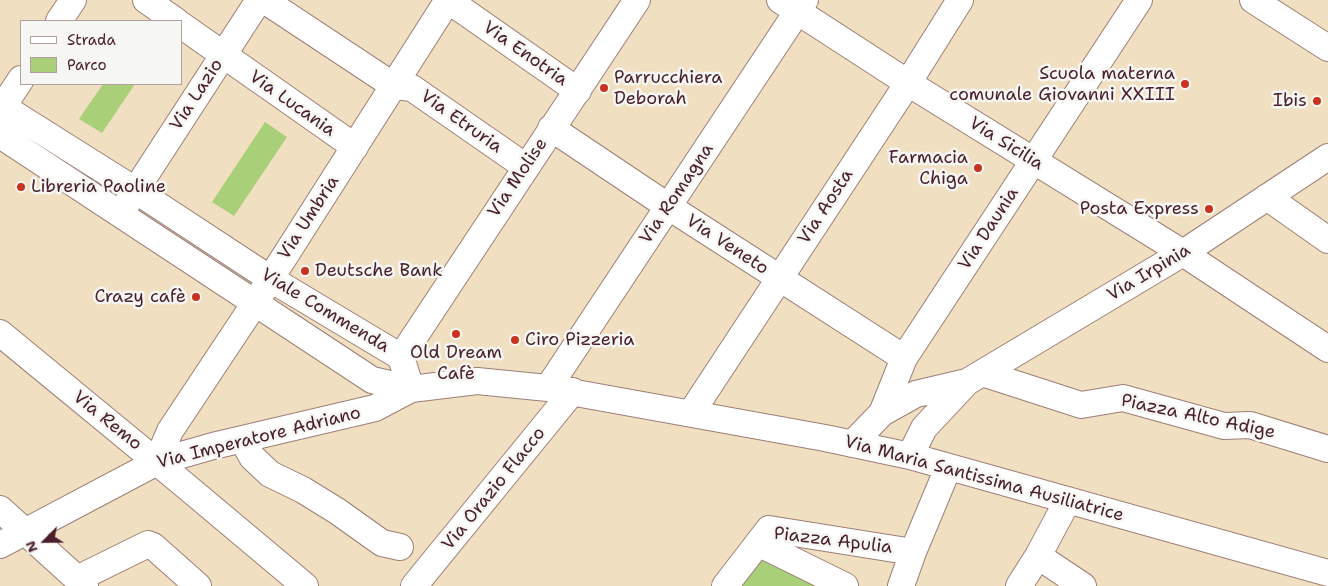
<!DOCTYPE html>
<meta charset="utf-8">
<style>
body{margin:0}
#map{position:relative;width:1328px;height:586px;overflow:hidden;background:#f0dfc1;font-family:"Shantell Sans",sans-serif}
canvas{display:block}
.legend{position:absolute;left:20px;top:20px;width:162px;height:65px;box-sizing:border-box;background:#f6f6f2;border:1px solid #b1a0a2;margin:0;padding:6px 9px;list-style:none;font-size:15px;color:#4a1f2b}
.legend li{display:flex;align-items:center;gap:10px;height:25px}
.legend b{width:25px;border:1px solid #b1a0a2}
.north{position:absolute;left:20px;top:516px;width:50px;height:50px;-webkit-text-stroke:4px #f6f6f2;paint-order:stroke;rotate:247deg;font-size:14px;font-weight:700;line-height:20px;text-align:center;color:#4a1f2b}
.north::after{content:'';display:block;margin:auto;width:18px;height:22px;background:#4a1f2b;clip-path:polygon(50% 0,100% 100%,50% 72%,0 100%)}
</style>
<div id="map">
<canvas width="1328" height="586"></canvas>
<ul class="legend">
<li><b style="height:6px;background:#fff"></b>Strada</li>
<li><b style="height:14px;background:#aacf79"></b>Parco</li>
</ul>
<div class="north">N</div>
</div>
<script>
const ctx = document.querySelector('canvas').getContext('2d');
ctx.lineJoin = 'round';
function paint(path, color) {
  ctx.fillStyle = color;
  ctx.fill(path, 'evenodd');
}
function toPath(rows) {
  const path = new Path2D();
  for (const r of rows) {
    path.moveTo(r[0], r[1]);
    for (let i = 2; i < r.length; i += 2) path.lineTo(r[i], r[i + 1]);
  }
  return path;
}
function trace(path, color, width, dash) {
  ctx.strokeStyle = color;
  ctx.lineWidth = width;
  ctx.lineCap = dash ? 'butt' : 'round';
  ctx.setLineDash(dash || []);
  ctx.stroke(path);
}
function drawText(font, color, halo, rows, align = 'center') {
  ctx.font = font + ' "Shantell Sans",sans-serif';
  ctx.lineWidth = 5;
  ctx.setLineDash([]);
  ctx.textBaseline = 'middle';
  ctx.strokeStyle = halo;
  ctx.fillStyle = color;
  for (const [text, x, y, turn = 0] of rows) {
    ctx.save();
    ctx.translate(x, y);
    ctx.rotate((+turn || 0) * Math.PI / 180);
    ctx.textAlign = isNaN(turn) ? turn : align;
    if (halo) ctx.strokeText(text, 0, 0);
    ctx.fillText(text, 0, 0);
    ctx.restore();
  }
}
paint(toPath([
 [103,84,135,84,102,133,79,119],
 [265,122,287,137,234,216,212,202],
 [759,550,828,586,733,586]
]), '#aacf79');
const minor = toPath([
 [146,0,176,21],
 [264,0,394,86,412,88,526,167],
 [448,0,578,91],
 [780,0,908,83,1183,253,1328,349],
 [1253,0,1328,48],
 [59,21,73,0],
 [181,25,355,147],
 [0,105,135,190,269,278,401,357,411,389],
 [0,111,21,79],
 [551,128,669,207,904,358],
 [0,135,372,380,411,389,477,381,548,388,825,438,910,456,1328,573],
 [1267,197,1328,240],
 [126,205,259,0],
 [0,333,181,482,305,586],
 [401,357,637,0],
 [982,373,1081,405,1123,398,1224,426,1250,425,1328,449],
 [548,388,805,0],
 [691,413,908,83,960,0],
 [882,413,904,358,1139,0],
 [242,439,252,457,270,474,303,490,337,511,382,543,400,547],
 [852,444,882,413,916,394,967,382],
 [910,456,924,428,967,382,1183,253,1328,157],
 [157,462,170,431,255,303,448,0],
 [0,509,85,586],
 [758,543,845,586],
 [0,545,157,462,213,446,375,408,411,389],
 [1038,556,1083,586],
 [77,579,148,544,153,546,198,586],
 [414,586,573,391],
 [725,586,769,529,913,552],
 [901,586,913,552,948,468],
 [1019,586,1038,556,1068,500]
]);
trace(minor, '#9d7f76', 28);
trace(minor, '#fff', 26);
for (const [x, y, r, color] of [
 [1185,84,5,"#c8321e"],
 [604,88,5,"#c8321e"],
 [1317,101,5,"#c8321e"],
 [978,168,5,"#c8321e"],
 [21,187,5,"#c8321e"],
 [1209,209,5,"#c8321e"],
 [305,271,5,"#c8321e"],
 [196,297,5,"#c8321e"],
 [456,334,5,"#c8321e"],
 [515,340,5,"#c8321e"]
]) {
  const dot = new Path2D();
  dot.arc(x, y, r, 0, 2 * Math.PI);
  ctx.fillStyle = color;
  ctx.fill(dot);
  trace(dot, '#f6f6f2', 2);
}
drawText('18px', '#4a1f2b', '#f6f6f2', [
 ["Via Enotria",525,54,35],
 ["Via Lazio",197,95,-57],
 ["Via Lucania",292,104,35],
 ["Via Etruria",461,122,35],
 ["Via Sicilia",1006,144,32],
 ["Via Molise",518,178,-56],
 ["Via Romagna",677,194,-56],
 ["Via Aosta",826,207,-57],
 ["Via Umbria",309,218,-57],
 ["Via Daunia",989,229,-57],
 ["Via Veneto",727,245,33],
 ["Via Irpinia",1149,273,-31],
 ["Viale Commenda",325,311,31],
 ["Piazza Alto Adige",1198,417,12],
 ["Via Remo",107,421,39],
 ["Via Imperatore Adriano",259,438,-14],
 ["Via Maria Santissima Ausiliatrice",984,479,15],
 ["Via Orazio Flacco",494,489,-51],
 ["Piazza Apulia",833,541,7]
]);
drawText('18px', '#4a1f2b', '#f6f6f2', [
 ["Scuola materna",1175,74],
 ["comunale Giovanni XXIII",1175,95],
 ["Parrucchiera",614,78,"left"],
 ["Deborah",614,99,"left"],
 ["Ibis",1307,101],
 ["Farmacia",968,158],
 ["Chiga",968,179],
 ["Libreria Paoline",31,187,"left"],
 ["Posta Express",1199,209],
 ["Deutsche Bank",315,271,"left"],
 ["Crazy cafè",186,297],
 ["Ciro Pizzeria",525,340,"left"],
 ["Old Dream",456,353,"center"],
 ["Cafè",456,374,"center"]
], 'right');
</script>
